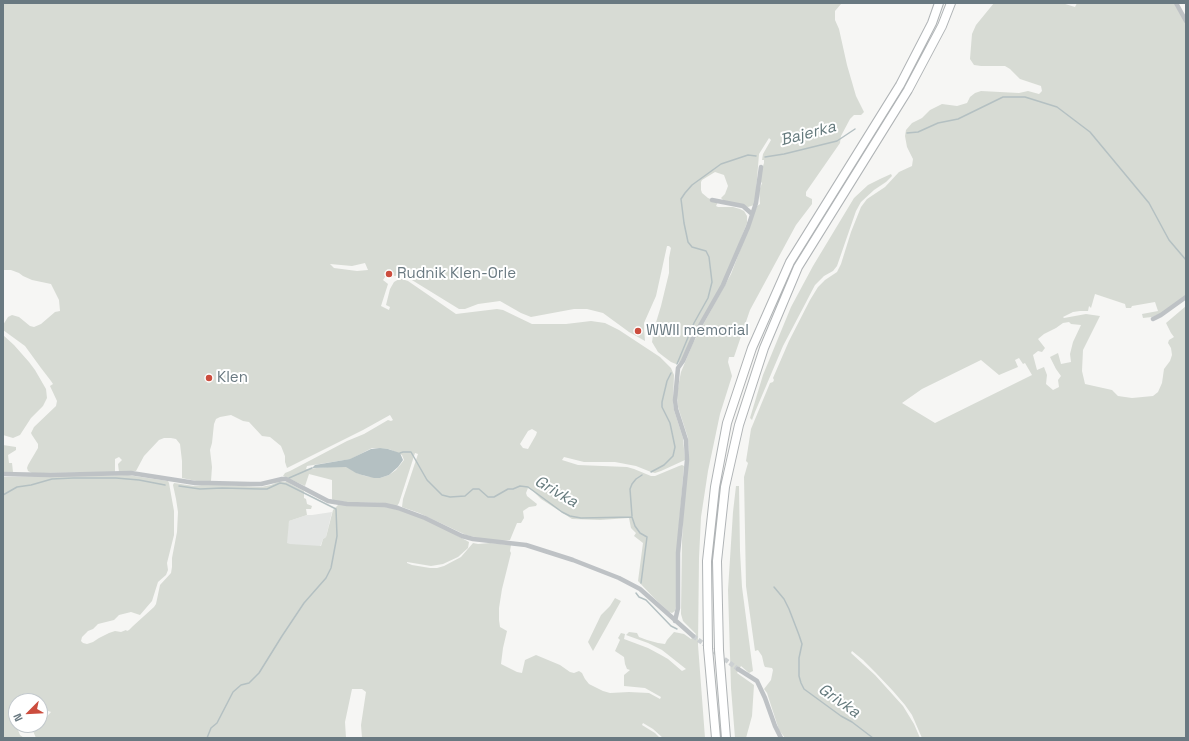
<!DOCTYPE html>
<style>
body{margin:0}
#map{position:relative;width:1189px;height:741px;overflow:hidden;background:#f6f6f4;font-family:"Space Grotesk",sans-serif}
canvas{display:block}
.frame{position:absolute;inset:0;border:4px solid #697981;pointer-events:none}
.north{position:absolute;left:8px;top:693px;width:40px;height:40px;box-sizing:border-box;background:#fff;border:1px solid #c3c9cd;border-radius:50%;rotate:246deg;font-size:11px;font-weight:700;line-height:16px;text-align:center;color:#697981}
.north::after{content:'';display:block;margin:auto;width:14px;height:18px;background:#cc4d3e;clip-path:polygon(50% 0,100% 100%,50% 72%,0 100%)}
</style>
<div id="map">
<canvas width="1189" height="741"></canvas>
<div class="frame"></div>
<div class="north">N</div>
</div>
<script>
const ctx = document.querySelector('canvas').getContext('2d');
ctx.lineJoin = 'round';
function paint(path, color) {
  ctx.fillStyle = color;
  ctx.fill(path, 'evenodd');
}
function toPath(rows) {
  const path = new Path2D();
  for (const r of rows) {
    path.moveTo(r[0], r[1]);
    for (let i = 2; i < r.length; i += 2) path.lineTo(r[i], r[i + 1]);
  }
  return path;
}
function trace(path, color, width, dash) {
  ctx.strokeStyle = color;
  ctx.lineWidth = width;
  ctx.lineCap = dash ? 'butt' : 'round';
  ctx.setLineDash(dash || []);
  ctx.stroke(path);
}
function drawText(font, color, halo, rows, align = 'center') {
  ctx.font = font + ' "Space Grotesk",sans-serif';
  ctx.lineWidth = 4;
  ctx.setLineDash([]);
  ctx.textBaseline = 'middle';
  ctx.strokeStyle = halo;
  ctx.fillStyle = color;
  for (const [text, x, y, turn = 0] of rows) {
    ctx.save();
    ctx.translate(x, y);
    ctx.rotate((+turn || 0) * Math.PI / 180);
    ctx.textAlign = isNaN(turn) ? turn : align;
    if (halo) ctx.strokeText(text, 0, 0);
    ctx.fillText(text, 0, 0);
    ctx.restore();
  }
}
paint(toPath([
 [332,512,326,537,323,539,320,547,283,549,289,521,307,515,312,515]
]), '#e4e6e4');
paint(toPath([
 [3,3,840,3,841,4,835,11,835,20,839,29,847,65,856,96,864,112,861,115,854,115,850,119,841,136,840,143,806,192,806,196,812,199,812,204,796,225,750,310,734,357,729,357,728,362,732,376,720,414,708,471,701,517,699,558,698,645,705,738,663,738,653,729,643,723,642,725,655,733,660,738,362,738,361,725,366,692,362,689,352,689,345,722,346,738,36,738,33,731,40,725,40,724,51,712,43,709,40,712,40,701,16,701,16,725,28,725,18,730,20,735,24,738,3,738,3,477,128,475,168,481,169,483,174,511,174,535,167,563,168,570,166,575,158,582,152,601,140,615,131,612,119,615,114,620,98,624,93,629,88,631,82,637,81,641,83,643,87,644,93,642,99,638,109,633,115,631,121,632,126,630,127,631,129,630,133,626,154,607,156,604,160,585,171,573,172,567,172,558,177,532,178,512,176,499,173,485,174,483,194,486,209,484,261,487,271,485,280,481,287,482,304,491,304,498,306,499,307,504,312,506,311,509,306,509,307,515,289,521,287,543,290,544,321,546,323,539,326,537,333,510,338,505,381,506,408,512,438,525,469,542,468,548,458,557,443,564,431,566,407,562,407,563,412,565,430,568,437,568,444,566,461,557,473,543,478,544,490,543,511,545,510,551,511,553,502,589,499,608,499,620,500,627,507,631,503,648,501,664,517,672,522,673,525,660,536,655,560,665,570,672,574,673,579,671,582,673,585,679,589,684,603,691,610,693,629,692,649,693,660,699,661,697,645,688,624,686,624,675,630,670,627,669,625,664,624,657,615,651,620,640,618,638,621,633,625,634,624,639,648,648,661,655,668,659,682,671,686,669,662,650,648,643,626,635,629,632,637,633,639,637,647,640,658,643,665,644,667,640,674,632,684,634,691,639,696,634,683,621,681,614,682,541,684,499,689,456,688,438,678,407,677,395,679,382,681,372,693,343,731,274,757,206,760,204,759,191,762,183,759,180,763,166,764,163,764,160,762,160,763,154,771,140,769,138,759,154,756,192,754,205,748,207,725,202,721,198,725,194,728,186,724,175,715,172,702,180,701,182,701,190,702,193,708,198,718,202,716,206,718,207,733,207,740,209,744,211,747,216,747,223,728,272,681,361,676,364,671,362,663,356,658,352,652,342,654,329,661,306,669,273,669,258,671,248,669,246,667,246,656,296,644,323,644,329,645,341,629,332,603,313,587,309,574,309,531,317,521,313,500,301,478,304,465,309,459,309,407,277,401,275,394,276,389,271,383,280,388,284,381,306,389,310,390,307,386,305,390,289,394,282,399,279,402,279,408,281,456,314,464,313,497,309,503,310,532,324,566,324,591,321,605,323,619,330,660,357,671,368,674,375,673,403,674,410,683,438,685,460,661,471,655,473,651,472,636,466,615,462,584,462,564,457,562,460,578,465,627,467,634,469,651,476,655,476,679,466,682,465,684,466,677,549,676,607,675,611,672,613,669,612,654,598,638,581,643,543,634,536,636,533,631,528,629,518,600,520,572,519,541,499,533,491,528,488,526,493,527,496,537,504,536,506,529,507,523,511,524,518,521,523,517,523,510,540,502,541,482,539,466,535,419,513,402,507,403,499,418,454,415,453,399,503,397,506,383,503,347,502,334,501,332,499,332,480,309,474,305,486,283,476,285,473,290,471,347,441,364,434,388,420,391,421,393,420,390,415,363,430,287,468,285,462,285,456,281,446,270,437,262,436,249,422,243,421,231,415,220,417,216,419,214,424,212,443,210,450,212,467,211,481,196,481,182,478,182,461,180,444,176,439,171,438,164,438,159,440,144,456,136,471,119,472,118,464,122,460,119,457,115,459,115,472,42,473,32,473,28,471,27,468,28,465,38,448,38,444,32,435,31,433,34,427,56,406,57,401,50,386,53,384,51,381,41,368,25,346,3,330,3,325,8,317,12,315,19,317,30,326,34,327,41,324,55,312,60,311,59,300,51,284,32,280,23,276,19,273,11,270,3,270],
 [365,263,368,270,357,271,334,268,330,264,352,266],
 [532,429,537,432,536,435,528,449,523,448,520,444,528,431],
 [372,448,389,449,402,455,404,460,396,470,389,475,380,478,365,476,357,473,347,467,338,466,306,469,307,466,351,459],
 [994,3,1062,3,1075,7,1077,3,1174,3,1186,24,1186,296,1160,314,1152,317,1143,318,1142,314,1158,311,1155,302,1132,306,1131,308,1126,308,1125,304,1095,294,1091,308,1089,306,1088,311,1080,311,1073,312,1063,317,1064,318,1086,314,1100,316,1083,350,1082,371,1085,384,1112,390,1118,396,1132,398,1153,396,1158,392,1162,383,1164,369,1170,361,1172,355,1171,348,1168,343,1169,340,1174,337,1171,333,1166,323,1186,306,1186,738,922,738,912,715,905,705,893,691,875,672,863,660,852,651,851,653,875,675,903,706,914,724,920,738,785,738,779,730,767,693,764,689,771,680,773,670,772,668,765,667,764,665,762,656,758,650,755,651,746,586,744,477,748,463,746,461,751,429,770,383,773,382,774,380,773,378,789,341,810,300,818,287,825,280,837,272,841,264,851,232,861,207,867,199,885,187,899,172,912,166,913,159,907,147,905,136,906,130,912,123,922,118,930,110,942,104,957,106,967,103,970,97,975,93,981,91,1019,93,1028,91,1039,94,1042,91,1041,86,1020,79,1010,69,1005,66,981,66,974,65,970,59,972,34,976,25],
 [1069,322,1071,324,1081,325,1073,342,1070,354,1071,362,1061,364,1058,353,1050,357,1056,369,1061,376,1058,380,1059,387,1053,390,1046,384,1047,375,1044,367,1037,370,1033,355,1038,351,1042,352,1045,348,1038,339,1044,334,1056,328,1063,323],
 [1019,358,1023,364,1025,363,1032,375,935,423,902,403,922,389,981,360,999,375,1018,367,1015,360],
 [891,174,892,176,886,182,874,190,861,202,856,211,837,266,833,271,824,276,815,285,803,308,783,346,755,412,752,420,750,418,763,375,791,307,813,266,854,198,868,185,880,179],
 [3,335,14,345,29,362,35,370,46,389,47,398,43,406,31,418,20,435,13,438,3,435],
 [3,445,16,447,16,450,8,455,9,463,12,463,13,472,3,472],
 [736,486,739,486,740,551,742,587,753,671,749,673,741,666,737,673,754,685,752,716,746,738,735,738,731,688,728,590,733,512],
 [615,598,621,601,593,651,588,642,601,615,610,606]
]), '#d7dbd4');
paint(toPath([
 [380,448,388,449,400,453,403,460,398,467,389,475,380,478,374,478,362,475,356,473,346,467,312,468,315,465,350,459,371,449]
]), '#b4c0c2');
trace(toPath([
 [907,133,918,132,938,123,958,119,1003,97,1025,97,1057,107,1090,132,1149,203,1169,240,1186,260],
 [765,157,784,154,837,141,855,129],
 [677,364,694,323,708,298,712,282,709,257,706,251,692,247,688,242,684,223,681,199,685,193,692,185,721,164,748,155,756,156],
 [400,453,403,452,411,452,427,480,442,495,450,497,465,496,473,489,479,489,488,497,494,497,508,489,513,489,520,486,528,487,562,512,570,516,581,518,632,517,635,526,640,533,647,537,641,583],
 [651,472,664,465,673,456,675,447,670,423,662,407,662,402,667,381,671,373],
 [289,478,312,468],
 [179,486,200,489,222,488,260,489,267,489,280,483,286,484,336,509,337,536,331,568,326,578,304,603,282,636,259,673,249,683,241,685,233,692,217,723,211,728,207,738],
 [3,495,17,487,31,485,52,479,73,478,116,478,139,480,165,485],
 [632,516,630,489,632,484,636,479,642,475],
 [774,587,784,599,789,609,799,635,802,644,799,658,799,676,801,683,804,689,841,716,852,722,873,738],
 [636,593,639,597,646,600,671,626,677,629]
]), '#b4c0c2', 1.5);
trace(toPath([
 [693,636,738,669]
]), '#ccd0d2', 4.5, [4.5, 2]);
const motorway = toPath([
 [716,738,708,648,707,561,715,487,727,423,752,348,790,262,900,85,932,23,939,3],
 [726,738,719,650,717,561,725,487,739,425,764,348,798,267,908,90,942,26,951,3]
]);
trace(motorway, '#b0b4b6', 10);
trace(toPath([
 [1176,3,1186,21],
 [712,200,743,206,752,214],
 [1153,319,1161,315,1186,297],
 [3,474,50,475,131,473,195,483,209,483,250,484,261,484,282,479,286,479,328,501,334,502,347,504,385,505,398,508,425,518,462,536,473,539,526,545,573,560,619,578,640,589,693,636],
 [675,621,678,608,678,553,687,460,686,440,676,409,675,400,678,368,683,361,693,338,723,285,748,227,756,203,761,167],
 [738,669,757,681,765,698,775,726,781,738]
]), '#bec2c5', 4.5);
trace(motorway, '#fff', 8);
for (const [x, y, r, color] of [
 [389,274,4,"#cc4d3e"],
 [638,331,4,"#cc4d3e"],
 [209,378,4,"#cc4d3e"]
]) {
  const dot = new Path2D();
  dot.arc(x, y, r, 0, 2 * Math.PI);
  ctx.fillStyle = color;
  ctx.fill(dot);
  trace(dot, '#fff', 1.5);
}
drawText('15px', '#697981', '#fff', [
 ["Rudnik Klen-Orle",397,274],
 ["WWII memorial",646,331],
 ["Klen",217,378]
], 'left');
drawText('italic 16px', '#657a7d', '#fff', [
 ["Bajerka",808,134,-15],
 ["Grivka",556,492,30],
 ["Grivka",839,701,35]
]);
</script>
